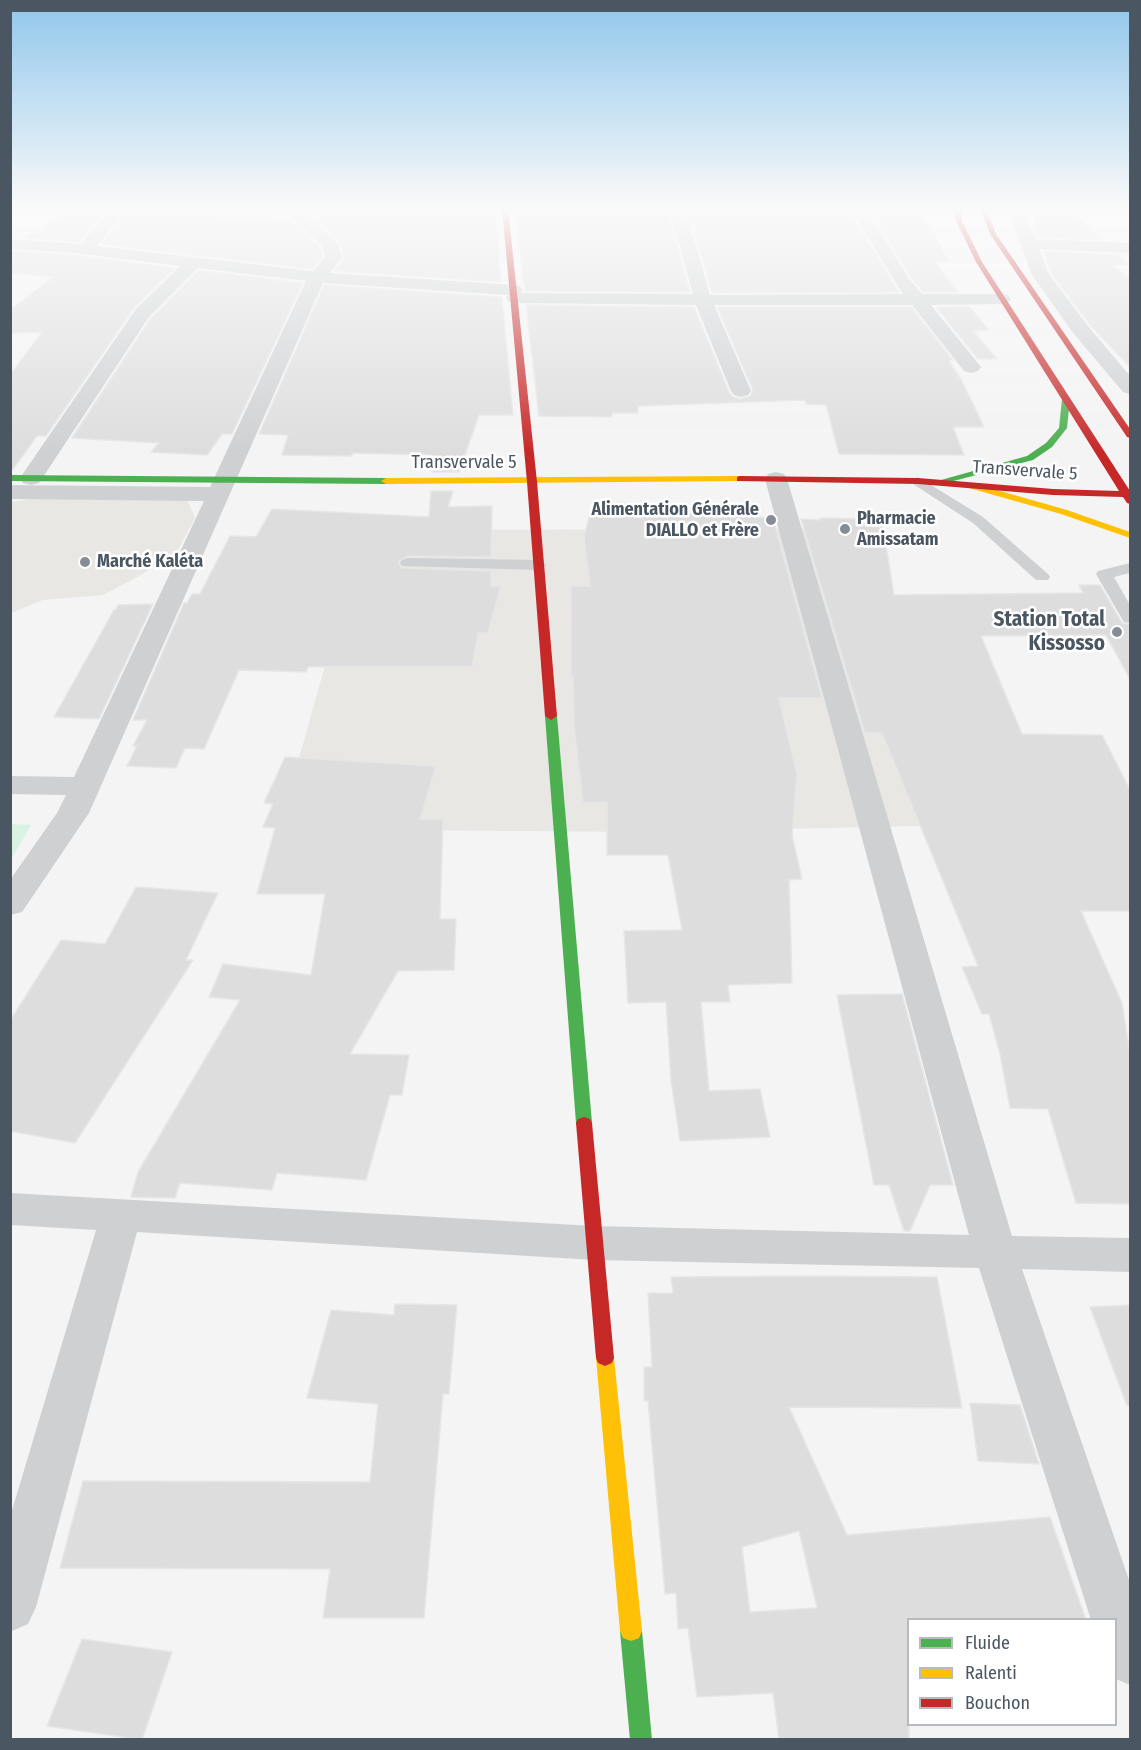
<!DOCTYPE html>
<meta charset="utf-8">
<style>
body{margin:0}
#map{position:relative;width:1141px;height:1750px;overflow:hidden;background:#f4f4f4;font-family:"Fira Sans Condensed",sans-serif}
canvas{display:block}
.frame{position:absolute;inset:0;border:12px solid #4a5661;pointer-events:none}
.legend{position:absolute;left:907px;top:1618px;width:210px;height:108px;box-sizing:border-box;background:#fff;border:2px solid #b7bbc0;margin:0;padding:8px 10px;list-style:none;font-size:18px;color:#4a5661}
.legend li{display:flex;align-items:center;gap:12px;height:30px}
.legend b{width:30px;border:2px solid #b7bbc0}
</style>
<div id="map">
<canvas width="1141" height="1750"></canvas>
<div class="frame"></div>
<ul class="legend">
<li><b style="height:8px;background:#4caf50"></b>Fluide</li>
<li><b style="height:8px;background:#ffc107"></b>Ralenti</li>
<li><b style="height:8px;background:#c62828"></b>Bouchon</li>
</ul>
</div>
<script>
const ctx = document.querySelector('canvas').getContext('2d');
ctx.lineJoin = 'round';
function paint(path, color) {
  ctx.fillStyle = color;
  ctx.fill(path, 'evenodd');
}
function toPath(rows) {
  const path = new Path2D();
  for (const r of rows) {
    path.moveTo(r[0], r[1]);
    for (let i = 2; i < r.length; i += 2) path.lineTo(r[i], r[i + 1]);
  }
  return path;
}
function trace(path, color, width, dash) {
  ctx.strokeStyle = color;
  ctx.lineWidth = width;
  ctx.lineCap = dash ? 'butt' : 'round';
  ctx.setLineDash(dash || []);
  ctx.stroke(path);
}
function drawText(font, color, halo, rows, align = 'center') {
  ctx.font = font + ' "Fira Sans Condensed",sans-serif';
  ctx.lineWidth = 5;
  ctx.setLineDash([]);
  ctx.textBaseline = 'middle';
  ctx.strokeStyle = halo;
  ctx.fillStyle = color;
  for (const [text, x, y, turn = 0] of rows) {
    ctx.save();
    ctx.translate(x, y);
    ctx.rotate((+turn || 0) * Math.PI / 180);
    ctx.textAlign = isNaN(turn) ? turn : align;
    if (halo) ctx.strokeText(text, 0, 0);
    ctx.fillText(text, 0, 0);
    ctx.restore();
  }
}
paint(toPath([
 [45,497,186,497,195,518,178,550,141,575,103,595,43,600,11,613,11,502],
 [823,529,967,825,638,832,279,829,330,648,389,530]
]), '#e8e7e3');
paint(toPath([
 [11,824,31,825,11,860,10,824]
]), '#d9f2e3');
const building = toPath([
 [77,208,108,208,80,242,24,238,77,208],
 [129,208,198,208,197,212,226,212,220,218,291,219,320,247,323,256,312,269,101,244,129,208],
 [332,208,495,208,501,282,334,271,344,259,340,243,315,220,321,220,322,214,329,214,332,208],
 [515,208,667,208,690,292,525,291,515,208],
 [687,208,844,209,849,211,899,292,712,293,687,208],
 [1031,208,1068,208,1102,240,1039,237,1031,208],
 [870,210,914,210,925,224,929,224,948,261,934,261,958,292,923,292,912,279,870,210],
 [10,251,65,254,175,268,134,308,46,436,37,436,13,469,10,469,10,375,42,332,10,333,10,310,53,277,10,273,10,251],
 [1044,251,1118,255,1128,265,1112,265,1131,279,1131,368,1090,325,1051,273,1044,251],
 [199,270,303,283,232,434,222,434,207,455,151,452,159,443,72,438,151,318,199,270],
 [324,285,502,297,513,415,479,415,459,472,432,472,433,455,352,453,352,456,282,455,288,435,259,434,324,285],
 [526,305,694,307,729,392,733,397,740,399,750,396,753,390,717,307,911,307,953,360,949,361,961,379,984,427,953,427,964,455,839,454,826,405,806,404,805,400,638,406,638,413,613,413,611,417,539,416,526,305],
 [936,307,970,307,989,330,973,331,997,359,978,359,936,307],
 [431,491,453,491,448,507,492,506,491,557,408,556,398,562,402,568,491,571,491,586,501,586,488,633,478,633,472,667,308,667,306,672,239,670,204,749,185,748,176,768,127,766,137,746,133,746,147,720,133,720,184,603,187,603,192,594,200,594,230,536,256,537,272,509,429,517,431,491],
 [617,503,650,505,649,508,692,508,692,510,754,510,756,517,773,518,822,698,779,698,797,774,792,835,802,879,789,880,792,983,728,985,730,1002,701,1002,709,1091,760,1089,770,1137,680,1141,671,1080,666,1002,628,1003,624,931,682,930,668,855,607,855,607,802,583,803,574,726,573,676,571,676,571,586,590,586,584,536,591,511,616,512,617,503],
 [820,518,864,519,865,526,883,527,894,595,1083,593,1079,585,1100,585,1122,623,1131,625,1131,681,1106,635,981,636,1022,734,1102,735,1131,792,1131,911,1081,911,1122,1003,1131,1061,1131,1204,1076,1203,1048,1109,1010,1108,1000,1054,989,1014,982,1014,962,967,978,966,882,733,865,733,801,519,820,520,820,518],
 [153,604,99,719,54,717,114,610,116,610,118,605,153,604],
 [285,757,436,766,420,819,443,819,440,919,456,919,454,970,398,971,350,1054,409,1055,402,1095,390,1095,366,1180,277,1173,272,1190,180,1183,175,1198,131,1197,138,1172,240,1000,209,997,223,964,311,975,325,894,257,894,275,828,263,827,273,804,264,803,285,757],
 [136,887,218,893,186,960,193,960,75,1143,10,1131,10,1021,61,940,105,944,136,887],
 [902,994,953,1185,930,1185,910,1231,904,1231,889,1185,874,1185,837,995,902,994],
 [806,1276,937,1277,962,1408,789,1407,847,1535,1050,1517,1086,1620,909,1620,909,1740,779,1740,773,1693,697,1697,688,1628,678,1629,676,1593,665,1594,648,1401,644,1401,644,1367,652,1367,648,1293,673,1293,671,1277,806,1276],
 [799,1531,817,1608,750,1612,742,1547,799,1531],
 [395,1304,457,1305,449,1394,443,1394,424,1618,323,1618,330,1569,60,1568,83,1481,370,1482,378,1404,307,1398,331,1310,394,1315,395,1304],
 [1131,1305,1131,1405,1127,1406,1090,1307,1131,1305],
 [970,1403,1020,1405,1039,1464,978,1461,970,1403],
 [82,1639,172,1652,142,1740,47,1726,82,1639]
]);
paint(building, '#ddddde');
trace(building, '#e5e6e7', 1.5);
paint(toPath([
 [918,477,983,517,1048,574,1050,577,1048,580,1036,580,973,523,913,484,911,481,918,477],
 [408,558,539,560,547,565,539,570,402,566,400,563,402,560,408,558],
 [1130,563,1130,573,1114,577,1130,605,1130,623,1124,622,1096,574,1098,571,1130,563]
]), '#ced0d2');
paint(toPath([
 [111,208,127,208,97,246,313,271,325,257,322,246,283,208,300,208,338,244,342,258,330,273,514,285,520,286,523,290,521,293,693,294,669,208,685,208,710,295,903,294,850,208,866,208,910,280,922,294,1002,294,1008,295,1011,299,1008,303,1002,304,931,305,981,367,978,371,971,373,964,371,912,305,714,305,751,391,748,395,741,397,734,395,731,391,696,305,515,303,509,302,506,298,508,295,323,283,89,813,22,912,10,915,10,880,57,813,66,795,10,794,10,776,74,777,204,501,10,499,10,485,210,487,306,281,198,268,149,317,39,483,31,485,23,483,20,478,136,309,180,266,65,252,10,249,10,239,81,244,111,208],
 [1007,208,1023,208,1035,239,1130,243,1130,253,1039,249,1049,274,1088,326,1130,376,1130,394,1123,392,1074,334,1032,275,1007,208],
 [776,472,784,474,787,479,1012,1236,1130,1238,1130,1272,1022,1269,1130,1583,1130,1685,1116,1679,1116,1620,1091,1620,979,1268,594,1260,137,1232,36,1607,28,1624,10,1632,10,1517,96,1230,10,1225,10,1193,594,1226,969,1235,765,479,768,474,776,472]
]), '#ced0d2');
paint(toPath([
 [1066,396,1070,399,1067,428,1052,447,1033,460,946,483,941,480,1027,456,1046,443,1059,428,1062,399,1066,396],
 [10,475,386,478,391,481,386,484,10,481,10,475],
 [551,712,557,716,592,1123,590,1127,584,1129,578,1127,576,1123,545,716,551,712],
 [631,1621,639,1624,642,1631,652,1740,630,1740,620,1631,623,1624,631,1621]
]), '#4caf50');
paint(toPath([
 [740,476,743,477,743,481,386,484,381,481,386,478,740,476],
 [972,483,1067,510,1130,532,1130,538,1061,514,969,488,969,484,972,483],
 [605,1350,612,1353,614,1358,642,1631,639,1638,631,1641,623,1638,620,1631,596,1358,598,1353,605,1350]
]), '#ffc107');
paint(toPath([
 [502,208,508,208,537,482,557,716,551,720,545,716,527,482,502,208],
 [954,208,960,208,962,221,982,262,1130,491,1130,504,1127,503,1123,497,1053,495,918,484,737,481,737,477,740,476,918,478,1053,489,1119,491,976,262,956,221,954,208],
 [980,208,986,208,996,234,1130,429,1130,438,1127,437,990,234,980,208],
 [584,1117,590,1119,592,1123,614,1358,612,1363,605,1366,598,1363,596,1358,576,1123,578,1119,584,1117]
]), '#c62828');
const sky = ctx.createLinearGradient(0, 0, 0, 453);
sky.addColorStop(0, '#91c6eb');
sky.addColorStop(0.46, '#fafafa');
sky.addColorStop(1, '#fafafa00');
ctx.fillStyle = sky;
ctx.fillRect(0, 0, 1141, 453);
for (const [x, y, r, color] of [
 [771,520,6,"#868d94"],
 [845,529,6,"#868d94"],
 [85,562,6,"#868d94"],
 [1117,632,6,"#868d94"]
]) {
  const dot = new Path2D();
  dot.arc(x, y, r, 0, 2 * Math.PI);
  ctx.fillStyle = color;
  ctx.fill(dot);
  trace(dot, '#fff', 2);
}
drawText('18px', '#4a5661', '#fff', [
 ["Transvervale 5",464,463],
 ["Transvervale 5",1025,471,4]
]);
drawText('bold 18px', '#4a5661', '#fff', [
 ["Alimentation Générale",759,510,"right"],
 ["DIALLO et Frère",759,531,"right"],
 ["Pharmacie",857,519],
 ["Amissatam",857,540],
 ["Marché Kaléta",97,562]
], 'left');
drawText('bold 21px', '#4a5661', '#fff', [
 ["Station Total",1105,620],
 ["Kissosso",1105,644]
], 'right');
</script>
